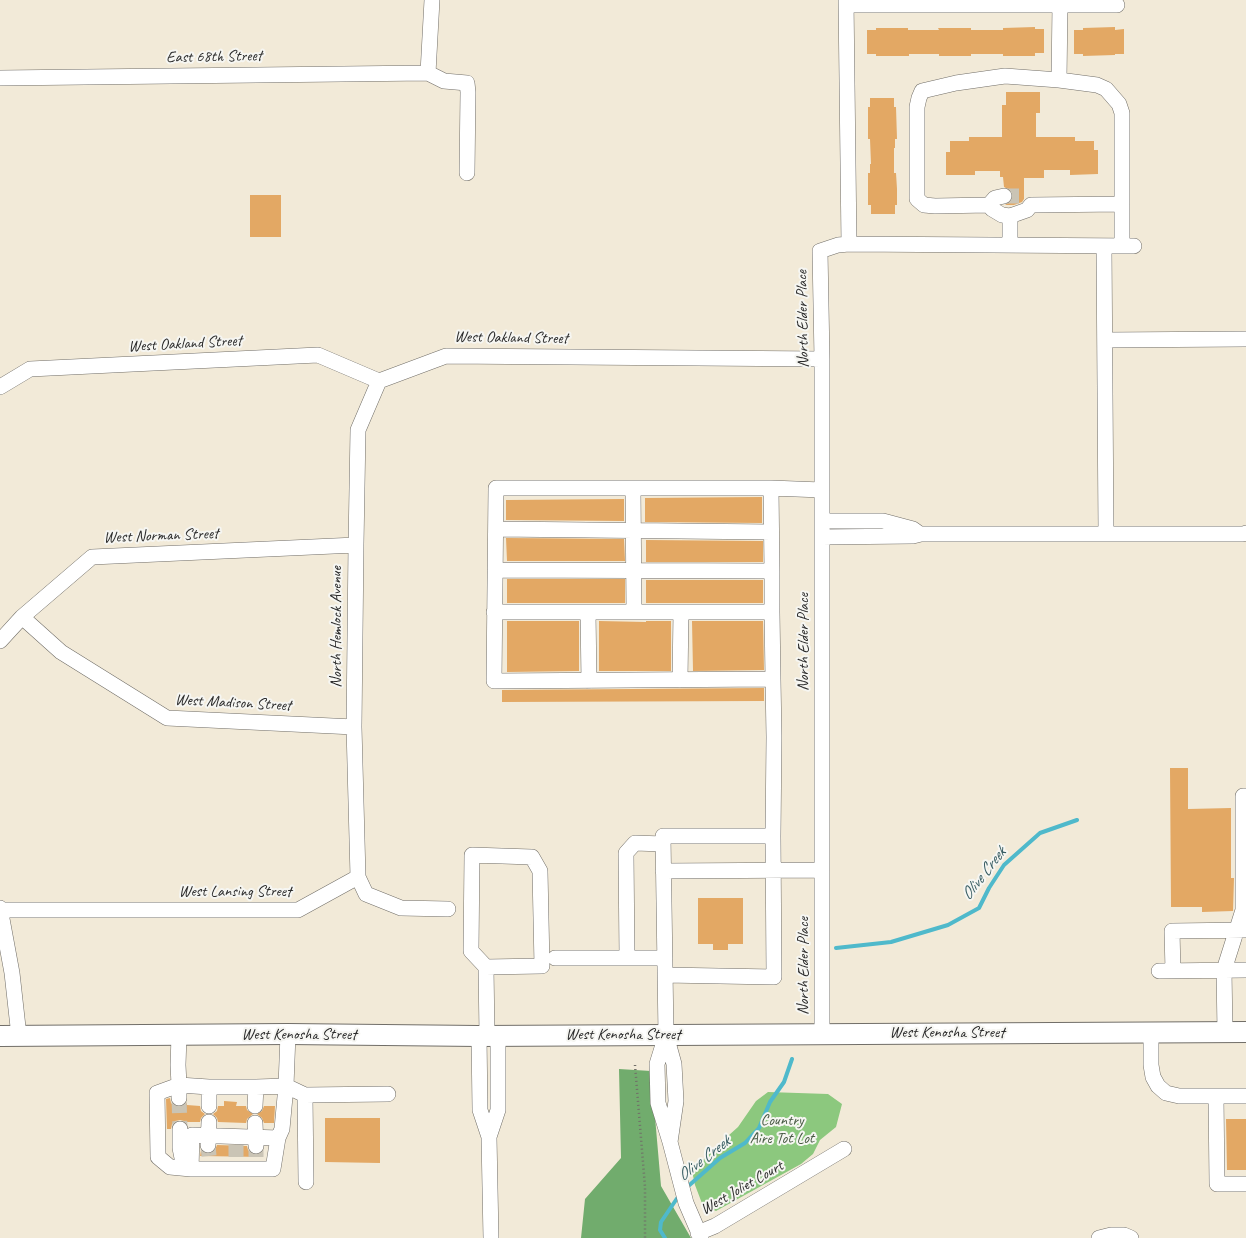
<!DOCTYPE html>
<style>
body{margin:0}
canvas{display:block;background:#f2ead8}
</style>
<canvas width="1246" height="1238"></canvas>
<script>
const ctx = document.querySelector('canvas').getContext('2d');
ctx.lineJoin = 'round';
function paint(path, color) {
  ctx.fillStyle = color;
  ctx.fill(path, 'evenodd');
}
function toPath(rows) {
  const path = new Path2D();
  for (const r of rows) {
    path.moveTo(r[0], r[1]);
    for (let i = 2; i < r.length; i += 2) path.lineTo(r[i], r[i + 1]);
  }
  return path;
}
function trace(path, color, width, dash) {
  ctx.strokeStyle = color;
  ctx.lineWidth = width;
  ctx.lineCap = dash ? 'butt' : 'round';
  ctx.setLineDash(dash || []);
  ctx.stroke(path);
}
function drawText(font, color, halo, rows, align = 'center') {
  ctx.font = font + ' Caveat,sans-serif';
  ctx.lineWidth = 4;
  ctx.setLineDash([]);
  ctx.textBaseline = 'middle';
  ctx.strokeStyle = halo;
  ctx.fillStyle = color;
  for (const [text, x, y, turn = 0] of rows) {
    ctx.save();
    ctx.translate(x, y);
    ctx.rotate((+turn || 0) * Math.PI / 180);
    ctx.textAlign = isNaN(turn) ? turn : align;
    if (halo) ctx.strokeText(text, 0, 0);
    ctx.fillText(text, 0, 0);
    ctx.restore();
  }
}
paint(toPath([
 [768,1092,828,1094,842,1104,836,1127,820,1140,813,1154,801,1164,716,1211,703,1206,695,1185,692,1171,719,1144,738,1127,756,1101]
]), '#8cc87e');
paint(toPath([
 [619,1069,651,1071,661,1186,691,1238,581,1238,585,1199,621,1158]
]), '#71ac6d');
trace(toPath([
 [836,948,891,942,948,925,979,908,989,888,1004,865,1040,833,1077,820],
 [685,1189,720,1158,745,1143,759,1128,770,1102,784,1082,792,1059],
 [665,1238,660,1230,661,1222,680,1194]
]), '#4fb9cb', 4);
paint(toPath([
 [1035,27,1035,29,1044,29,1044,53,1035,53,1035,56,1003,56,1003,54,971,54,971,56,939,56,939,54,909,54,909,56,876,56,876,54,867,54,867,30,876,30,876,28,908,28,908,30,939,30,938,28,971,28,971,30,1003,30,1003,28],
 [1115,27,1115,30,1124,29,1124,54,1115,54,1115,55,1083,56,1083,54,1074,54,1074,30,1083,30,1083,28],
 [1006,92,1040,92,1040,113,1036,113,1036,137,1075,137,1075,141,1094,141,1094,150,1098,150,1098,174,1070,175,1070,170,1044,170,1044,178,1024,178,1024,199,1022,202,1014,205,1005,205,1010,202,1012,199,1013,194,1010,190,1004,187,1003,177,1000,177,1000,171,975,171,975,175,946,175,946,152,950,152,950,141,969,141,969,137,1002,137,1002,105,1006,105],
 [870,98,894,98,894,107,896,107,897,139,895,139,895,148,894,148,894,173,896,173,897,189,897,205,895,205,895,214,871,214,871,205,868,205,868,173,870,173,870,164,871,164,870,139,868,139,868,107,870,107],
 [250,195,281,195,281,237,250,237],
 [762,497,762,523,645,522,645,498],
 [624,499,624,521,506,520,506,500],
 [506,538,624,539,625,561,507,561],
 [646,540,763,541,763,562,646,562],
 [507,579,625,579,625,603,507,603],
 [646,580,763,580,763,603,646,603],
 [507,621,579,621,579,671,507,672],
 [599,621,646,622,646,621,671,621,671,671,599,671],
 [692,621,763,621,764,670,693,671],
 [764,688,764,701,502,702,502,690],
 [1170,768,1188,768,1188,809,1231,808,1231,878,1234,878,1233,911,1202,912,1202,907,1171,907],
 [698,898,743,898,743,944,728,944,728,950,713,950,713,944,698,944],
 [170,1098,171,1103,174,1106,179,1107,183,1106,187,1103,187,1105,200,1106,201,1111,205,1114,201,1118,200,1122,186,1122,186,1123,184,1121,180,1120,175,1121,172,1124,171,1129,167,1129,166,1099],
 [224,1101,237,1102,236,1106,246,1106,247,1110,253,1114,247,1119,246,1123,218,1122,217,1118,213,1114,217,1111,218,1106,224,1106],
 [264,1106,275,1106,274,1123,264,1123,262,1118,257,1114,262,1111],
 [325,1118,380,1118,380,1163,325,1162],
 [1226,1119,1246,1119,1246,1170,1227,1170],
 [217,1145,247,1146,248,1150,252,1154,257,1155,263,1152,263,1157,200,1156,201,1150,204,1153,207,1154,212,1153,215,1150]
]), '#e3a864');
trace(toPath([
 [1004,196,1024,196],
 [179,1098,180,1129],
 [208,1145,209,1156],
 [236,1145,236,1157],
 [256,1157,256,1146]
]), '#cac4b5', 15, [15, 8]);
const minor = toPath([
 [846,0,849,244],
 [846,5,1117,5],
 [428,73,432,0],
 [0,78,428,73,444,81,467,83,468,92,467,173],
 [1059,80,1060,5],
 [1122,204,1031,205,1027,210,1010,216,1002,215,992,209,989,205,935,206,924,205,917,199,917,107,919,98,922,91,956,83,1005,76,1059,80,1097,85,1106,89,1119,104,1122,113,1122,246],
 [989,205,995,198,1004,196],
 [1010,244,1010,216],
 [1104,246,1106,534],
 [1105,340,1246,339],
 [0,387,30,369,318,355,379,381,446,356,822,359],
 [633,488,634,612],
 [771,488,796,489,822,490],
 [822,521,883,521,913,529,920,534],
 [496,529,771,532],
 [822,537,913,536,921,534,1243,534,1246,533],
 [495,570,772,571],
 [494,612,772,612],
 [588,612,589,681],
 [22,617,61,652,167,718,354,727],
 [0,641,22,617,92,557,356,545],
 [680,680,681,612],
 [663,871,822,870],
 [358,877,354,727,356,545,358,430,379,381],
 [0,908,12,973,19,1036],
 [1,910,298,910,358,877,366,894,401,908,448,909],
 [555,958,665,958],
 [627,958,626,853,635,843,663,844],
 [486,967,471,951,472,855,532,857,540,871,542,966,486,967,487,1035],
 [1159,971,1246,970],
 [1173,971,1172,931,1245,930],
 [665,975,774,977,773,836],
 [1225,1032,1224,970,1243,910,1243,796,1246,796],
 [1151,1033,1151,1065,1153,1077,1158,1086,1166,1093,1179,1096,1246,1096],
 [822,1034,822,359,820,251,838,245,849,244,1134,246],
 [666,1035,657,1064,658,1103,670,1142,676,1101,674,1064,666,1035,663,836,773,836,774,737,773,679,772,612,772,571,771,488,496,488,494,681,773,679],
 [179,1036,178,1065,179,1085,209,1087,256,1087,286,1086,288,1034],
 [479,1036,480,1110,489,1137,491,1238],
 [305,1095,306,1182],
 [1216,1096,1217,1184,1246,1184],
 [179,1098,179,1085,157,1093,158,1157,170,1167,191,1169,273,1169,278,1138,192,1135,191,1169],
 [209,1106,209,1087],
 [255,1106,256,1087],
 [255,1123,256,1146],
 [180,1129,180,1148,184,1168],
 [489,1137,498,1110,498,1035],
 [278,1138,282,1129,286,1086,305,1095,388,1094],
 [670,1142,686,1203,701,1238],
 [208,1145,209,1122],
 [698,1233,715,1226,844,1149],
 [1099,1238,1111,1235,1124,1235,1131,1238]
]);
const major = toPath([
 [0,1036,288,1034,479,1036,1246,1032]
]);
trace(minor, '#716e68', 16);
trace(major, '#716e68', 22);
trace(toPath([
 [635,1065,645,1187,645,1238]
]), '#716e68', 2.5, [1, 3]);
trace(minor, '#fff', 15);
trace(major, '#fff', 20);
drawText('16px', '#2b2b2b', '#f6f6f2', [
 ["East 68th Street",214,57,-1],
 ["North Elder Place",803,319,-91],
 ["West Oakland Street",511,338,1],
 ["West Oakland Street",185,344,-3],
 ["West Norman Street",161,536,-2],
 ["North Hemlock Avenue",337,627,-90],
 ["North Elder Place",804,642,-90],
 ["West Madison Street",233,703,3],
 ["West Lansing Street",235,892],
 ["North Elder Place",804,966,-90],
 ["West Kenosha Street",947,1033],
 ["West Kenosha Street",299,1035],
 ["West Kenosha Street",623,1035],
 ["West Joliet Court",742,1188,-30]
]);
drawText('16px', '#485a44', '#f6f6f2', [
 ["Country",782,1121],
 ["Aire Tot Lot",782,1139]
]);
drawText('italic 17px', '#385d63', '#f6f6f2', [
 ["Olive Creek",984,874,-52],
 ["Olive Creek",704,1159,-38]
]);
</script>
